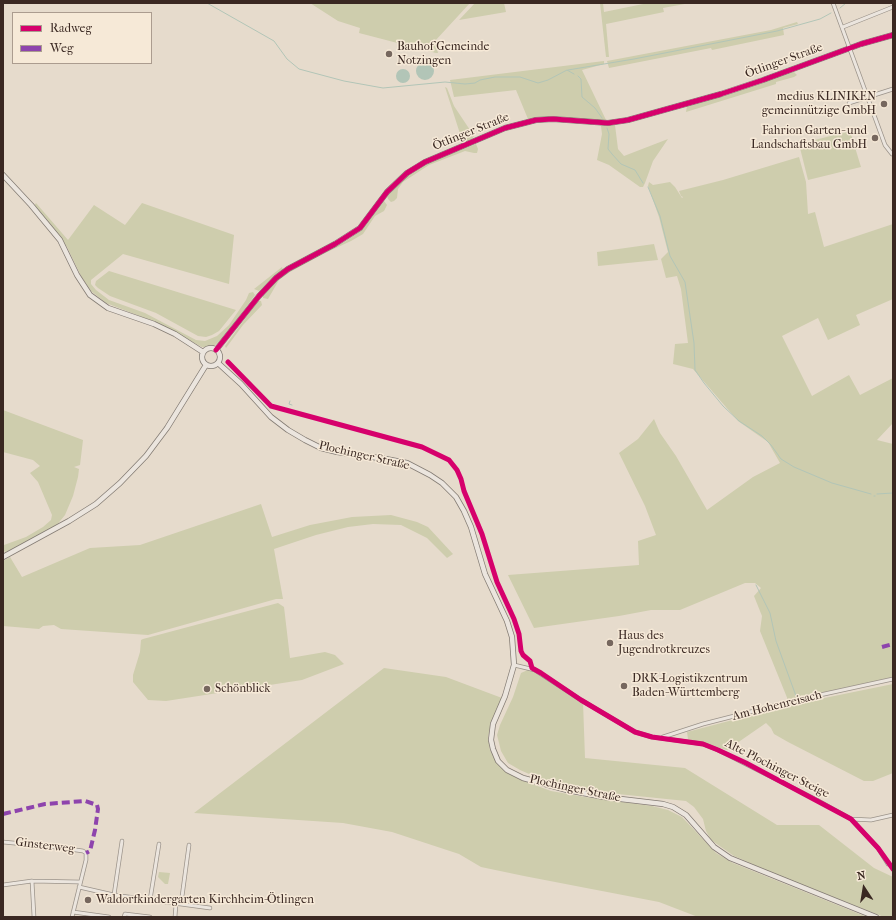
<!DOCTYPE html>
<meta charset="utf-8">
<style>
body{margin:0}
#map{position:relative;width:896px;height:920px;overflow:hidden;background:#e6dbcc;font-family:"IM FELL French Canon",serif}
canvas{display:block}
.frame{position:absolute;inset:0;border:4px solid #3a2822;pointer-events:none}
.legend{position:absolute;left:12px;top:12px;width:140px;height:52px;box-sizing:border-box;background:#f6e9d7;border:1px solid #ab9c8f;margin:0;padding:5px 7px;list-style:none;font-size:12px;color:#3a2822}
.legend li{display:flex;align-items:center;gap:8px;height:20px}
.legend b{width:20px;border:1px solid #ab9c8f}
.north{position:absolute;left:844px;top:868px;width:40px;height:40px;-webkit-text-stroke:3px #f6e9d7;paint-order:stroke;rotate:348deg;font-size:11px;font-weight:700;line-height:16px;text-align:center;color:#3a2822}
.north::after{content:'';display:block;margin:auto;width:14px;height:18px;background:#3a2822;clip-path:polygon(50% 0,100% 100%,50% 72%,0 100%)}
</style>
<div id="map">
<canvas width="896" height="920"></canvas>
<div class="frame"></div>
<ul class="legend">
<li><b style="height:5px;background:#d6006c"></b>Radweg</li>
<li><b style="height:5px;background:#8e44ad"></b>Weg</li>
</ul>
<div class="north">N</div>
</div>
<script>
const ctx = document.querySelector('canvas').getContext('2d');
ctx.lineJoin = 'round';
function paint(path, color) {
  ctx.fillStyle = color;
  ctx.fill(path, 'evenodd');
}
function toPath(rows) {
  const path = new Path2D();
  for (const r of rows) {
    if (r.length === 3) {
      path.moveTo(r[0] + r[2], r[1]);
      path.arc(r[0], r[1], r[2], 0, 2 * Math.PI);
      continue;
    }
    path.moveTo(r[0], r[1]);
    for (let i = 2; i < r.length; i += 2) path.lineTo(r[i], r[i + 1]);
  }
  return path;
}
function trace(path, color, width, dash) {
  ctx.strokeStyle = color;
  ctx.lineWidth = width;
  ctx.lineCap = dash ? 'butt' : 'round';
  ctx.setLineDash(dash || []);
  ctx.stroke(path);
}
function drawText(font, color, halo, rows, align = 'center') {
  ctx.font = font + ' "IM FELL French Canon",serif';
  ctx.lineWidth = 3;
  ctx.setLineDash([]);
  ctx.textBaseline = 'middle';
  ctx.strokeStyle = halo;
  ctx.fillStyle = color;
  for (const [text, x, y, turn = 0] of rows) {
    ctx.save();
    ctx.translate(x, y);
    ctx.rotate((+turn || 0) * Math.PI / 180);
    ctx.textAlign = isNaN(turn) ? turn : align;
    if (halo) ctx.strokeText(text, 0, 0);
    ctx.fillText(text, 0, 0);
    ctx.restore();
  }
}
paint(toPath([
 [310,3,470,3,435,41,438,53,436,53,359,33,360,28,338,21],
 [475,3,504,3,506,12,459,20],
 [600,3,603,3,604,12,648,3,690,3,663,8,664,12,606,24,609,57,606,57],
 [797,22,798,24,783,28,784,35,712,50,711,48,609,68,607,61,771,30],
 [604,61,604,64,582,70,606,120,592,121,557,116,528,119,516,90,454,97,450,80],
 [794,72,797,75,794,77,776,82,776,84,686,112,687,106,783,74],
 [445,87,447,88,454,106,474,136,472,139,463,143],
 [615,125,618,149,624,156,668,139,653,161,645,183,643,187,640,187,609,165,597,160,602,134,601,126],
 [850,131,861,167,808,180,799,144],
 [476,144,478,149,477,153,474,153,465,151,429,165,403,182,398,189,397,198,394,201,391,202,388,199,387,196,402,179,414,171,425,164],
 [799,157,806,182,808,214,815,212,824,247,893,224,893,299,856,315,860,325,828,340,818,318,782,336,812,396,849,375,860,395,893,378,893,423,877,440,893,444,893,678,788,700,760,631,762,616,754,596,761,588,755,583,745,583,680,610,651,610,619,616,534,628,508,575,639,565,638,541,656,535,645,506,619,453,638,439,654,419,660,433,676,456,707,510,753,477,780,463,768,442,738,421,693,369,673,364,675,344,688,343,681,289,677,276,666,278,661,259,668,252,659,217,648,186,649,182,653,185,670,182,675,187,682,198,683,197,681,196,679,191,723,180],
 [384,201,387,205,384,211,375,216,363,234,351,241,325,253,290,272,279,280,268,299,263,298,263,295,271,285,284,274,296,266,346,241,362,230],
 [36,203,68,240,94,205,125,225,142,203,234,235,229,284,123,254,91,280,91,284,96,290,109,300,145,313,196,340,205,341,217,336,229,325,246,300,249,293,253,292,255,295,225,336,214,346,208,347,202,347,155,322,106,303,91,291,81,276,67,247,34,206],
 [654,244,658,260,598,266,597,252],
 [282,267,283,270,259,291,254,289],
 [109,271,236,310,219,331,212,335,206,337,198,336,156,313,110,296,98,288,95,285,96,281],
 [258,301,261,301,262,305,243,325,226,348,225,346],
 [3,410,83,440,80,465,74,467,79,469,78,477,73,496,65,515,56,526,10,551,5,552,3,550,4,545,26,537,43,527,51,520,52,515,38,482,30,473,40,466,33,460,3,452],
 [261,504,272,537,310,525,352,517,391,515,417,522,428,527,453,554,447,558,427,538,401,525,373,524,348,527,316,535,274,549,283,599,276,599,148,635,61,629,54,625,43,626,39,629,3,626,3,561,10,557,22,577,90,548,140,545],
 [278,603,284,607,290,658,325,652,335,655,344,664,302,680,166,701,148,700,133,682,133,675,140,652,141,640,143,639],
 [384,668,446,677,502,698,492,720,488,737,490,750,496,761,506,771,524,781,551,791,585,797,652,806,668,810,682,817,716,853,733,863,867,917,698,917,659,902,524,876,481,867,459,854,392,832,343,823,194,813],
 [530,669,539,673,583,702,585,758,685,768,777,825,819,825,874,868,893,877,893,917,884,917,770,872,734,856,711,840,706,831,703,819,694,807,686,801,598,792,543,780,520,770,508,763,501,751,497,735,500,725,513,697,521,673],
 [893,684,893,773,873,781,864,781,788,742,774,734,771,728,766,723,727,750,688,739,687,732,790,705],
 [159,872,170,873,168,884,165,884,158,877]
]), '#cecdad');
paint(toPath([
 [425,71,9],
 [403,76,7]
]), '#b2c5b7');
trace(toPath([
 [207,3,274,41,287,59,299,69,344,81,383,88,445,82,465,84,475,83,480,80,495,77,520,77,538,83,548,80,567,70,574,74],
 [840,8,846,3],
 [568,70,634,59,777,31,820,19,831,13],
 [578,76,581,79,582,97,595,108,602,118],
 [607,128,609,134,608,149,612,154,621,164,635,170,643,183],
 [648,187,660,216,670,256,685,282,694,343,695,370,704,383,723,406,739,421,762,436,771,445,781,459,794,467,832,483,871,494],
 [290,401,289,404,292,405],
 [877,494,893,493],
 [874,496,875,496],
 [756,585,770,613,776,641,796,696]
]), '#b2c5b7', 1);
const street = toPath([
 [833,3,885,145,892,154,893,154],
 [843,27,893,7],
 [849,103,893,89],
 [514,665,535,670,581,700,635,732,652,737,703,744,718,750,815,799,851,819,878,848,888,864],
 [663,737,703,724,797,700,893,679],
 [851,819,871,820,893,815],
 [3,842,55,847,83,851,86,853,86,860,72,917],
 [32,881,34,917],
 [3,885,32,881,80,882],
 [79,887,114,895,122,841],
 [114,895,210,908],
 [150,900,159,844],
 [181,904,189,845],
 [73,912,109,917],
 [124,917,125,914,150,917],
 [175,917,176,904]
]);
const secondary = toPath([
 [3,175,31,205,60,240,77,275,90,295,108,308,154,324,175,334,203,352],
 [211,357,9],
 [216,350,259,296,276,278,288,269,335,244,360,228,387,192,407,173,425,162,505,128,536,120,553,119,608,123,628,120,721,94,763,80,861,44,893,35],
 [218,363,241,384,271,417,288,430,305,440,321,448,337,452,386,459,407,463,430,475,442,483,456,497,464,511,471,527,485,574,507,621,512,637,514,665,505,696,493,724,491,740,493,749,498,761,507,770,523,778,567,790,604,797,663,804,673,807,686,815,714,847,730,858,876,917],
 [3,557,69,521,96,504,120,483,146,456,167,428,206,365]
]);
trace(street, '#9b938a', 4.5);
trace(secondary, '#837b73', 6);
trace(street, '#ebe5de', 3);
trace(secondary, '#ebe5de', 4.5);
trace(toPath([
 [882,647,893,644],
 [3,814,45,804,85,801,97,805,98,809,95,830,90,851,86,853]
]), '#8e44ad', 4, [8, 4]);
trace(toPath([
 [216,350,259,296,276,278,288,269,335,244,360,228,387,192,407,173,425,162,505,128,536,120,553,119,608,123,628,120,721,94,763,80,861,44,893,35],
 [228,362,271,406,422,447,449,460,457,470,461,479,464,491,482,534,497,582,514,619,519,634,521,651,523,655,530,661,532,668,541,673,581,700,635,732,652,737,703,744,718,750,746,763,851,819,878,848,893,869]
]), '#d6006c', 5);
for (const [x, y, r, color] of [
 [389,54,4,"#76675e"],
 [884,104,4,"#76675e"],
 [875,138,4,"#76675e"],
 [610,643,4,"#76675e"],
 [624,686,4,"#76675e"],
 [207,689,4,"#76675e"],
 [88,900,4,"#76675e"]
]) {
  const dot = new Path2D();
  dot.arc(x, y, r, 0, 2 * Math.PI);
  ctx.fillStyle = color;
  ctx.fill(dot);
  trace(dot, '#f6e9d7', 1.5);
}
drawText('12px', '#3a2822', '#f6e9d7', [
 ["Bauhof Gemeinde",397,47],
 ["Notzingen",397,61],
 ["medius KLINIKEN",876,97,"right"],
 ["gemeinnützige GmbH",876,111,"right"],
 ["Fahrion Garten- und",867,131,"right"],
 ["Landschaftsbau GmbH",867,145,"right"],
 ["Haus des",618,636],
 ["Jugendrotkreuzes",618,650],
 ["DRK-Logistikzentrum",632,679],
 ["Baden-Württemberg",632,693],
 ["Schönblick",215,689],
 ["Waldorfkindergarten Kirchheim-Ötlingen",96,900]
], 'left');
drawText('12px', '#3a2822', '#f6e9d7', [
 ["Ötlinger Straße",784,61,-20],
 ["Ötlinger Straße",471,132,-22],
 ["Plochinger Straße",364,456,13],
 ["Am Hohenreisach",777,706,-14],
 ["Alte Plochinger Steige",777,769,27],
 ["Plochinger Straße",575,789,12],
 ["Ginsterweg",45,846,7]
]);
</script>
